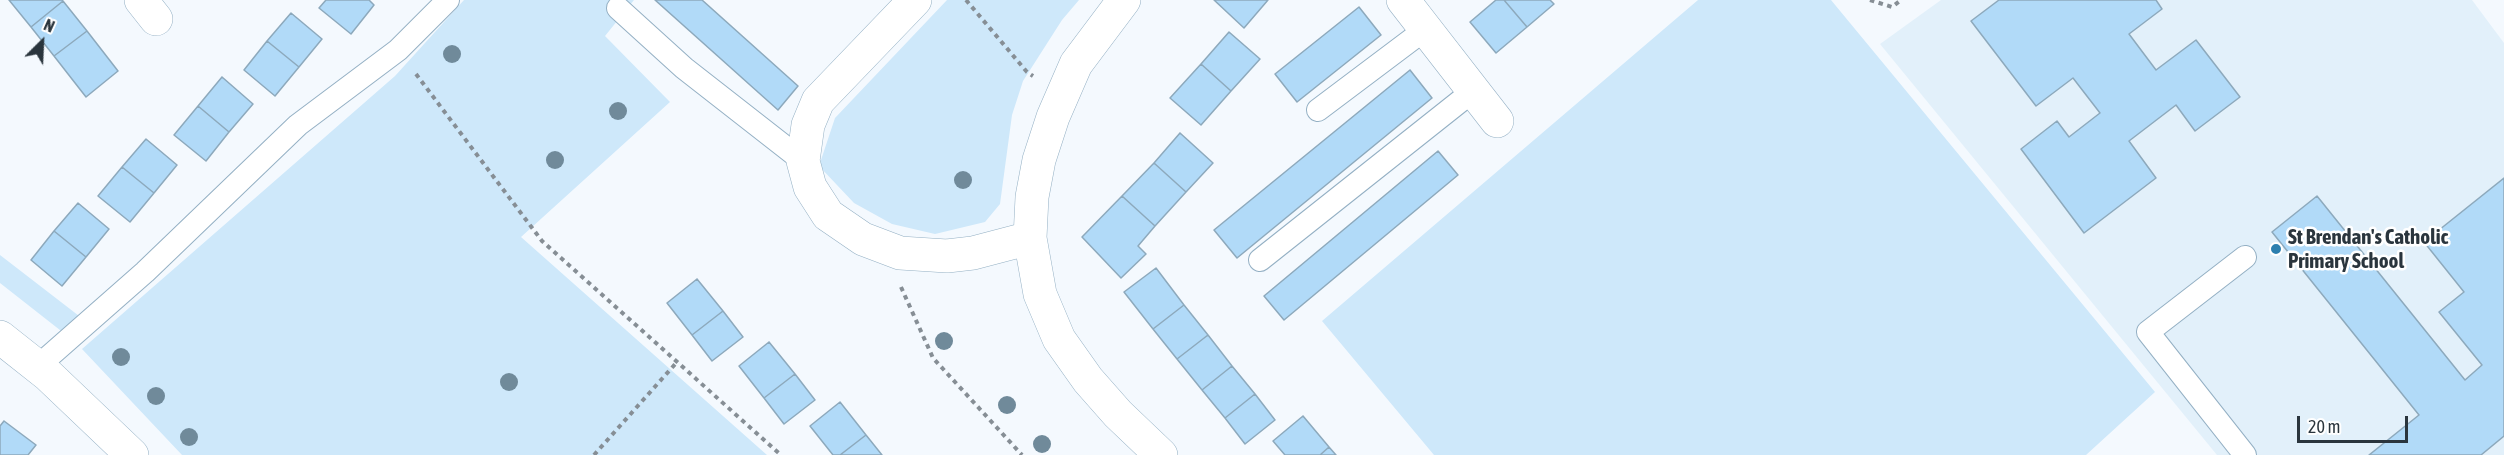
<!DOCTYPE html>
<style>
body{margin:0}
#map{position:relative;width:2504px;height:455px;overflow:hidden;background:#f4f9fe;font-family:"Asap Condensed",sans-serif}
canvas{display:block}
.north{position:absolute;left:12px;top:12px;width:60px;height:60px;-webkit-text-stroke:4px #fff;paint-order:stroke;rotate:24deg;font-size:16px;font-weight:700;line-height:24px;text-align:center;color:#2a353d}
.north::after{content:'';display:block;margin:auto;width:21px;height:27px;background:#2a353d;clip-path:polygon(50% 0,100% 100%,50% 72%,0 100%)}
.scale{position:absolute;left:2297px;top:416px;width:111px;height:27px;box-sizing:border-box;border:3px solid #2a353d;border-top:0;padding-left:8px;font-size:18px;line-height:21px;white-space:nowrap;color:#2a353d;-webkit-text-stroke:4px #fff;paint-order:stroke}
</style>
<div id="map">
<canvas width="2504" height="455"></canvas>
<div class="north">N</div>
<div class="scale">20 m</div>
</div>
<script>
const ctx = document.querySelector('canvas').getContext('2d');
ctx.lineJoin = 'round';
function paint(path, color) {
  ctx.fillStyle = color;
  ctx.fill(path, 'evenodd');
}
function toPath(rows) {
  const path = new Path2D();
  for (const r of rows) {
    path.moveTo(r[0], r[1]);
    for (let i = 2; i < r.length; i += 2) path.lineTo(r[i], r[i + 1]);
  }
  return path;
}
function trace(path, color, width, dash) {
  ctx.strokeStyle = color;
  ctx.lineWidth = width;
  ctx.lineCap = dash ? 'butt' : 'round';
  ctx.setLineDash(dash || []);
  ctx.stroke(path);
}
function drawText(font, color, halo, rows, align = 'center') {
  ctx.font = font + ' "Asap Condensed",sans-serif';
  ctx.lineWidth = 5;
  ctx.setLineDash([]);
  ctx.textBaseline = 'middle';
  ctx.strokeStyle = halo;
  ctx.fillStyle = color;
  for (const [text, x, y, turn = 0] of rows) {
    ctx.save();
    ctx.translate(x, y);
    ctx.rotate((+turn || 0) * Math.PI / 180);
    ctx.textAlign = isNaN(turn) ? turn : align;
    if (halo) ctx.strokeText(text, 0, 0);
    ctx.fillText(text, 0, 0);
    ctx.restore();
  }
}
paint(toPath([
 [1941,0,2472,0,2504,43,2504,455,2217,455,1880,44]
]), '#e2f0fa');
paint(toPath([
 [464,0,634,0,605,36,670,102,521,237,767,455,182,455,82,349,395,76],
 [947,0,1079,0,1062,20,1023,81,1012,115,1000,204,985,222,935,234,892,224,854,203,819,166,835,118],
 [1698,0,1831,0,2155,392,2086,455,1434,455,1322,321],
 [0,255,83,319,65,334,0,283]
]), '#cee8fa');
const building = toPath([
 [9,0,62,0,63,1,31,27,9,0],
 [326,0,369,0,374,5,351,34,319,8,326,0],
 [655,0,702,0,798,86,778,110,655,0],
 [1214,0,1268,0,1244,28,1214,0],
 [1496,0,1504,0,1527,27,1496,53,1470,22,1496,0],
 [1504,0,1550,0,1554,4,1527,27,1504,0],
 [1999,0,2156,0,2162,9,2129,34,2156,70,2196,40,2240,97,2195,131,2176,105,2129,141,2156,178,2084,233,2021,149,2057,121,2069,137,2100,113,2073,78,2036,106,1971,21,1999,0],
 [63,1,87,31,54,56,31,27,63,1],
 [1359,7,1381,35,1297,102,1275,74,1359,7],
 [291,13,322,39,299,67,267,41,291,13],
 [87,31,118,71,86,97,54,56,87,31],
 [1229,32,1260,59,1231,91,1201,64,1229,32],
 [267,41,299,67,275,96,244,70,267,41],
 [1201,64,1231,91,1201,125,1170,98,1201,64],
 [1410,70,1432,98,1237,258,1214,230,1410,70],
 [222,77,253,104,229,132,198,106,222,77],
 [198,106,229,132,206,161,174,135,198,106],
 [1180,133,1213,163,1186,192,1154,163,1180,133],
 [146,139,177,165,154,193,122,167,146,139],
 [1438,151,1458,175,1284,320,1264,296,1438,151],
 [1154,163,1186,192,1155,226,1122,196,1154,163],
 [122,167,154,193,130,222,98,196,122,167],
 [2504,178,2504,436,2481,455,2369,455,2419,415,2272,232,2317,196,2465,380,2482,365,2439,312,2464,292,2424,242,2504,178],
 [1122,196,1155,226,1138,246,1146,254,1121,278,1082,237,1122,196],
 [78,203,109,229,86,257,54,231,78,203],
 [54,231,86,257,62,286,31,260,54,231],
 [1156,268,1184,305,1153,329,1124,292,1156,268],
 [697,279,723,311,692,335,667,303,697,279],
 [1184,305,1208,335,1177,359,1153,329,1184,305],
 [723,311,743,337,712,361,692,335,723,311],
 [1208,335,1232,366,1202,390,1177,359,1208,335],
 [769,342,795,374,764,398,739,366,769,342],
 [1232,366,1255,394,1225,418,1202,390,1232,366],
 [795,374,815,400,784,424,764,398,795,374],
 [1255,394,1275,420,1245,444,1225,418,1255,394],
 [840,402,866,435,840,455,833,455,810,426,840,402],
 [1303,416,1329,447,1320,455,1285,455,1273,441,1303,416],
 [4,421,36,445,28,455,0,455,0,426,4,421],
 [866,435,882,455,840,455,866,435],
 [1329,447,1336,455,1320,455,1329,447]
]);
paint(building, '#b1daf8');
trace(building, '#8da9bc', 1.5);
const service = toPath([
 [618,8,684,68,803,161],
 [1318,110,1427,28],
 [1260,260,1473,91],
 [37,367,145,272,298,125,398,50,448,0],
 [2245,455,2148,332,2245,257]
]);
const minor = toPath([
 [141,0,156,19],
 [915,0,818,101,808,125,803,161,810,187,828,215,863,239,900,253,947,256,973,253,1030,238],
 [1124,0,1076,64,1053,117,1039,160,1032,197,1030,238,1040,294,1059,339,1088,380,1118,414,1161,455],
 [1403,0,1497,121],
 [0,337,48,375,132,455]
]);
trace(service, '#94b0c4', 24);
trace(minor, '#94b0c4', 34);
trace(toPath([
 [966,0,1027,72,1033,76],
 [1870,0,1892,7,1901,0],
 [416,74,542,241,781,455],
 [901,287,933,358,1022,455],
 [594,455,677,362]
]), '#868e95', 4, [4.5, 4.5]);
trace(service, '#fff', 22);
trace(minor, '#fff', 33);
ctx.fillStyle = '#708a9a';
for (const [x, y] of [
 [452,54],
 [618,111],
 [555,160],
 [963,180],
 [944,341],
 [121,357],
 [509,382],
 [156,396],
 [1007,405],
 [189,437],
 [1042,444]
]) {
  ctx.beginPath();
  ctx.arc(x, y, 9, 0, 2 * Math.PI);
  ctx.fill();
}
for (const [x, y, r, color] of [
 [2276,249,6,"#2c7faf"]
]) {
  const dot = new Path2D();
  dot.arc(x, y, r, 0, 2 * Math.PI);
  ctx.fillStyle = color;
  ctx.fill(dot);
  trace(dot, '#fff', 2);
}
drawText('bold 21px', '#2a353d', '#fff', [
 ["St Brendan's Catholic",2288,237],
 ["Primary School",2288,261]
], 'left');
</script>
